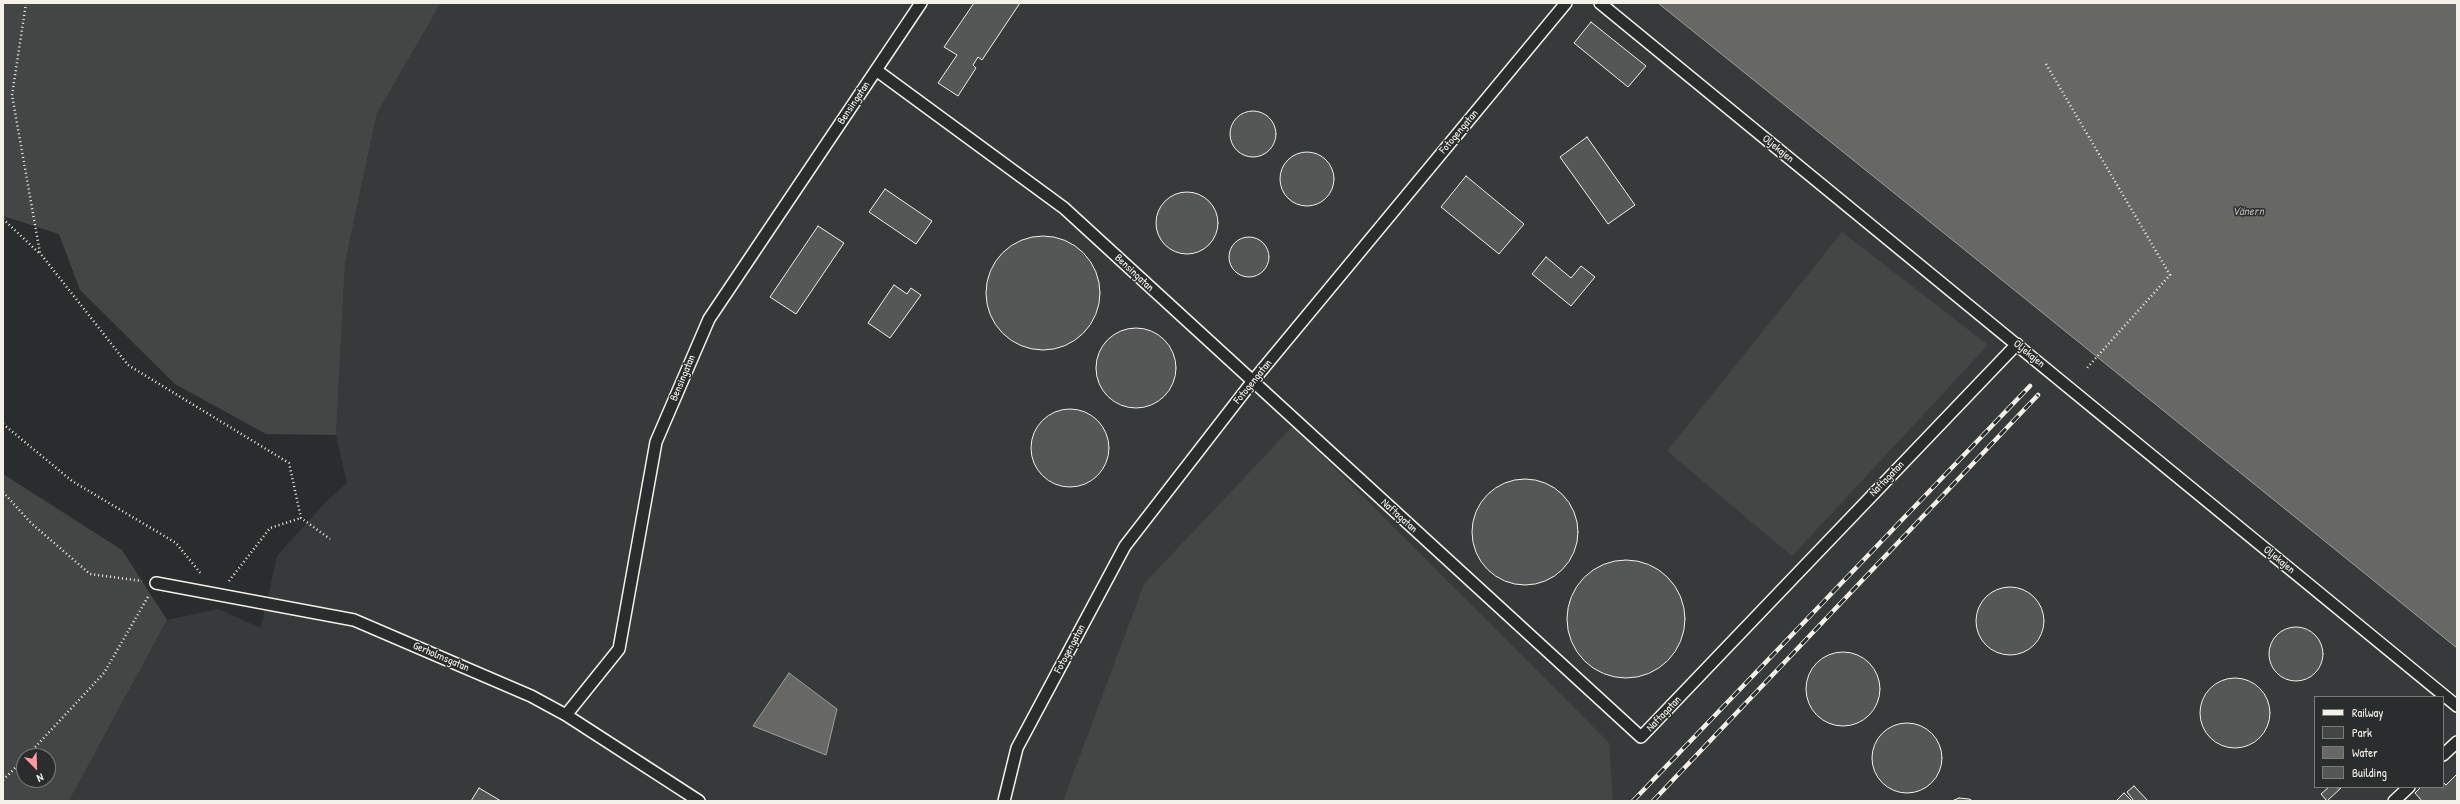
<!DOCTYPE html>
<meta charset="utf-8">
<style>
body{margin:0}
#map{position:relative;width:2460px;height:804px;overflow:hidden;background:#2a2d2e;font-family:"Patrick Hand",sans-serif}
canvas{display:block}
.frame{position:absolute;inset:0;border:4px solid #f4f1e8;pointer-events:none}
.legend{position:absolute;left:2314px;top:696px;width:130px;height:92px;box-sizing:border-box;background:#2a2d2e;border:1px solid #7b7b78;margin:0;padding:5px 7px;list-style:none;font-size:12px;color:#f4f1e8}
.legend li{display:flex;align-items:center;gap:8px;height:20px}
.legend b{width:20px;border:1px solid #7b7b78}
.north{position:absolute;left:16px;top:748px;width:40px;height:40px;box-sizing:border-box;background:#2a2d2e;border:1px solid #7b7b78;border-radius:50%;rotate:157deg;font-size:11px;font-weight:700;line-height:16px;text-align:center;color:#f4f1e8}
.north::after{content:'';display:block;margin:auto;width:14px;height:18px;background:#ff9aa2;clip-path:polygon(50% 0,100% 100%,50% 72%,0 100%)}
</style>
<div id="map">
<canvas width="2460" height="804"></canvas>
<div class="frame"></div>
<ul class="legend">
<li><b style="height:5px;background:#f4f1e8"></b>Railway</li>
<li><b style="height:11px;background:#444645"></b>Park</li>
<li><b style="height:11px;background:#676866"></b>Water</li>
<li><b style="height:11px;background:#555756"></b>Building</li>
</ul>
<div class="north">N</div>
</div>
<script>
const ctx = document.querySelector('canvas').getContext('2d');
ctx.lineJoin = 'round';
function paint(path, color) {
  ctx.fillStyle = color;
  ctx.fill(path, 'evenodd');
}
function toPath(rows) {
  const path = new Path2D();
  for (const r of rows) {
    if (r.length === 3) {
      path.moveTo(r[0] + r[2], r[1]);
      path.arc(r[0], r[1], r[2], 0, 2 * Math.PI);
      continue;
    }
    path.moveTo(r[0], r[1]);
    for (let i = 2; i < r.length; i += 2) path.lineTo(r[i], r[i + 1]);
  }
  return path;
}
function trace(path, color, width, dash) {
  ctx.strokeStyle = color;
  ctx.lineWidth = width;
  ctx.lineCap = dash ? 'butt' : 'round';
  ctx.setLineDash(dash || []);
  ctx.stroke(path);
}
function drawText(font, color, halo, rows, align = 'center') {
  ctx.font = font + ' "Patrick Hand",sans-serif';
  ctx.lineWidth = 3;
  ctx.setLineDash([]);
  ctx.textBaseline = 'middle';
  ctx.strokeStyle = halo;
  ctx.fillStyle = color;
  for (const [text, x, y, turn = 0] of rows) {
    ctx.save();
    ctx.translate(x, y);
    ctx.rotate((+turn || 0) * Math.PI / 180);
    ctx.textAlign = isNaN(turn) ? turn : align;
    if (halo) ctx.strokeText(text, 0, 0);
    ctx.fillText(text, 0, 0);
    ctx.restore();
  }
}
paint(toPath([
 [441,3,1658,3,2457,648,2457,801,69,801,167,620,218,609,261,628,277,556,323,505,347,483,336,435,345,263,377,113],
 [2315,697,2443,697,2443,787,2315,787]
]), '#373a3a');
paint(toPath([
 [3,3,441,3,377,113,345,263,336,435,266,434,175,384,80,290,59,234,3,216],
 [1842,232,1988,345,1792,556,1667,451],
 [1293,426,1609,743,1613,801,1063,801,1144,584],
 [3,474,122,550,167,620,69,801,3,801],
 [24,756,48,756,48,780,24,780]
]), '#444645');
const water = toPath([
 [1658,3,2457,3,2457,648,1950,238,1658,3],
 [789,673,837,709,826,755,753,726,789,673]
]);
paint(water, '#676866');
trace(water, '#9f9f9a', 1);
const building = toPath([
 [974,3,1020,3,982,60,978,57,973,65,976,68,958,96,938,83,957,55,944,47,974,3],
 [1591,22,1646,66,1628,87,1574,43,1591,22],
 [1253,134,23],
 [1587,137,1635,205,1608,224,1560,157,1587,137],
 [1307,179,27],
 [1466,176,1524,224,1499,254,1441,207,1466,176],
 [885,189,932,221,916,244,869,212,885,189],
 [1187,223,31],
 [818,226,844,243,796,314,770,297,818,226],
 [1043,293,57],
 [1249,257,20],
 [1546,257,1571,278,1581,266,1595,277,1571,306,1532,274,1546,257],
 [894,285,907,294,911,288,921,295,890,338,868,323,894,285],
 [1136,368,40],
 [1070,448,39],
 [1525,532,53],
 [1626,619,59],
 [2010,621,34],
 [2296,654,27],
 [1843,689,37],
 [2235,713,35],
 [1907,758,35],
 [2457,774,2457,801,2422,801,2415,793,2421,787,2443,787,2443,782,2446,785,2457,774],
 [2134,786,2148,801,2134,801,2127,792,2134,786],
 [2329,787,2341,788,2327,801,2321,794,2329,787],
 [479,788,501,801,471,801,479,788],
 [2124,793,2132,801,2116,801,2124,793],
 [1959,798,1969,799,1973,801,1952,801,1959,798]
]);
paint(building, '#555756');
trace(building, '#f4f1e8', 1);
const service = toPath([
 [1600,3,2457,706],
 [876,70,1064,208,1641,737,2017,344],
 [156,583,354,620,531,696,566,715,699,801],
 [566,715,619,649,656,442,709,319,921,3],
 [2443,755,2457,742],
 [1004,801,1017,748,1125,546,1252,382,1566,3],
 [2394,801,2409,787]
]);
trace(service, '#f4f1e8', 14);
trace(toPath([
 [26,3,12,95,40,253,128,365,289,463,301,518,330,539],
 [2046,64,2170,275,2087,368],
 [3,219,39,253],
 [3,424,72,481,176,543,202,575],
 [3,492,31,523,90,574,142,581],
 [229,581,270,528,301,518],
 [27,756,104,673,149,595],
 [3,780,24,759]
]), '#f4f1e8', 2.5, [1, 3]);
trace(service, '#2a2d2e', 11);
const rail = toPath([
 [1633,801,2030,386],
 [1653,801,2038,395]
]);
trace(rail, '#f4f1e8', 4.5);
trace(rail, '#2a2d2e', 3, [9]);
drawText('11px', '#f4f1e8', '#2a2d2e', [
 ["Bensingatan",854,103,-56],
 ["Fotogengatan",1459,132,-50],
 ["Oljekajen",1778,149,39],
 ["Bensingatan",1134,273,43],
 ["Oljekajen",2029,354,39],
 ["Bensingatan",683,378,-67],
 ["Fotogengatan",1253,382,-51],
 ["Naftagatan",1887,479,-46],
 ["Naftagatan",1399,516,42],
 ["Oljekajen",2279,560,39],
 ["Fotogengatan",1070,649,-62],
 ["Gerholmsgatan",441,657,23],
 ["Naftagatan",1664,714,-46]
]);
drawText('italic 12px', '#b5b3ae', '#2a2d2e', [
 ["Vänern",2248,212]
]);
</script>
